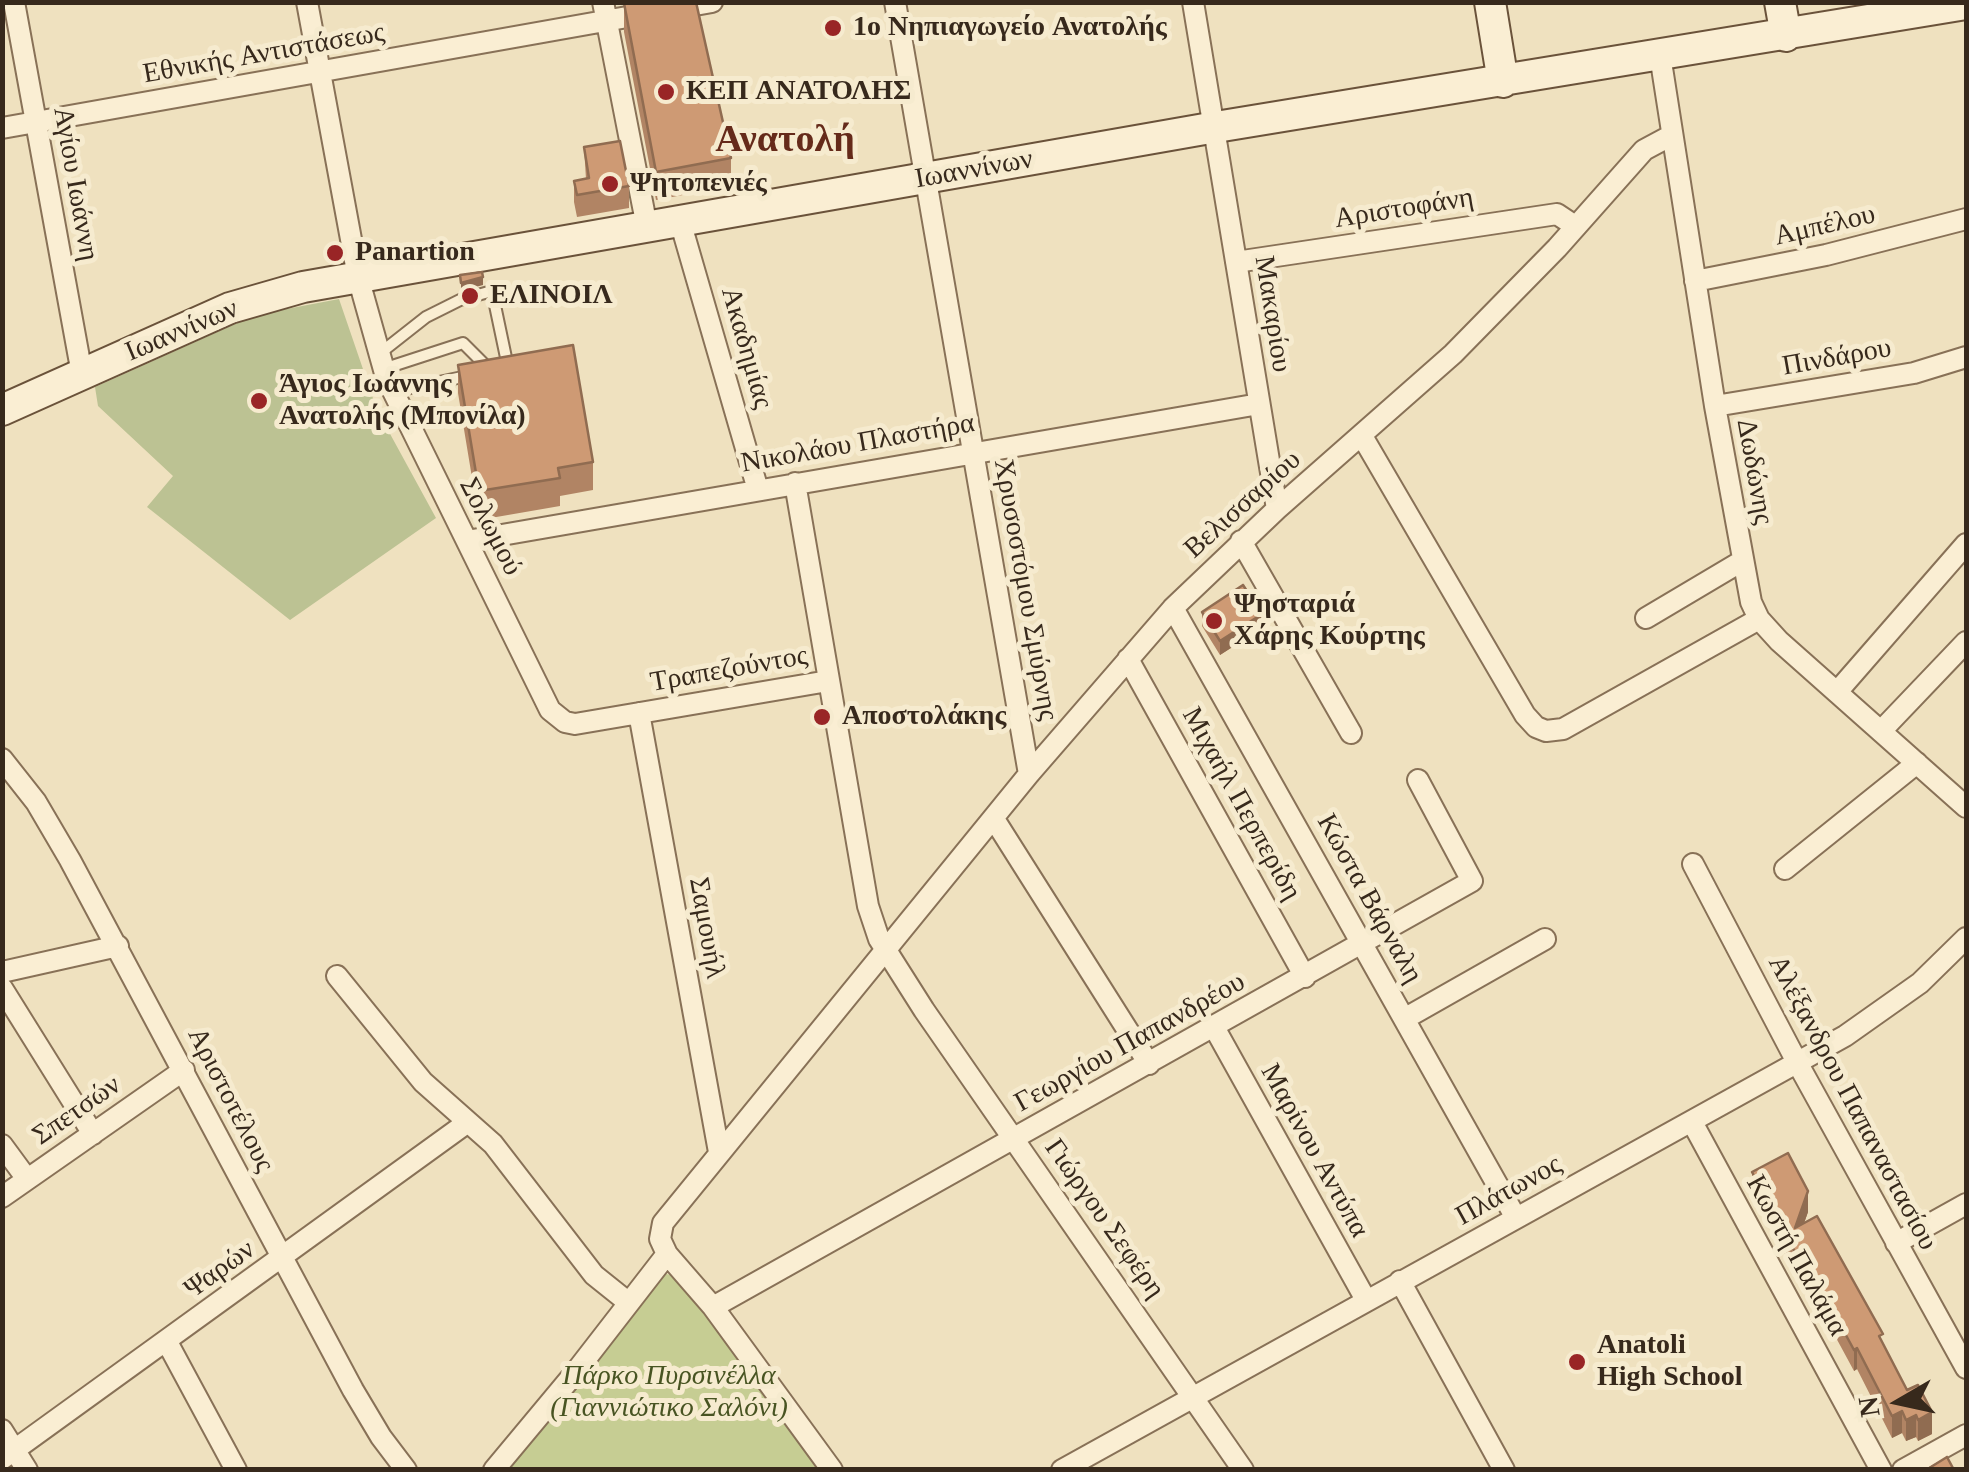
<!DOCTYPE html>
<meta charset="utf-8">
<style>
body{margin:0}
#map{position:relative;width:1969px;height:1472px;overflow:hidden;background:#efe1bf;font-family:"Times New Roman",serif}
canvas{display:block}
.frame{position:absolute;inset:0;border:5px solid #37291c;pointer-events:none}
.north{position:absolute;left:1849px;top:1352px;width:100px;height:100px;-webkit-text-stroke:8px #f6ebcf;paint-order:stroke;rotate:261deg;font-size:28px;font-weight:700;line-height:40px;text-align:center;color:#37291c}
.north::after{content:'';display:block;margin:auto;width:35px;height:45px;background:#37291c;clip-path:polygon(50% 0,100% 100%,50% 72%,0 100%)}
</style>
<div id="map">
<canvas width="1969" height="1472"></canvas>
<div class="frame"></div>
<div class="north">N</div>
</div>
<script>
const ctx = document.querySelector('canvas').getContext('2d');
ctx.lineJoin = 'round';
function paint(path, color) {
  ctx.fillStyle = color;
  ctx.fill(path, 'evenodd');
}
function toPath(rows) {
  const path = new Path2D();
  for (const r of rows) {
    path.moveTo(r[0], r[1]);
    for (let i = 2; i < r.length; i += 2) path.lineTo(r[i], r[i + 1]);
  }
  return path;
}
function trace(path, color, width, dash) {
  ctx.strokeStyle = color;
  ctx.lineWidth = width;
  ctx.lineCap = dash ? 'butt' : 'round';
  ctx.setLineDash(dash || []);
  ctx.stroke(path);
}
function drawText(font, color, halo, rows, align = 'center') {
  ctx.font = font + ' "Times New Roman",serif';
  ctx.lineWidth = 10;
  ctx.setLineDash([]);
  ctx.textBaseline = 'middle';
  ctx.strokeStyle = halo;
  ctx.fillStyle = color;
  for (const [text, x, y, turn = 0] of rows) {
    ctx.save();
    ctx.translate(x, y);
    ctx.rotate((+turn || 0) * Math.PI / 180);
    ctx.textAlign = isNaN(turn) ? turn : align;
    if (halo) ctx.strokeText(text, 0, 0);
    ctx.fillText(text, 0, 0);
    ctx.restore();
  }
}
paint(toPath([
 [666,1274,671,1275,702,1307,822,1470,509,1470,662,1275]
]), '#c6cd93');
paint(toPath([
 [339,299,377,410,436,518,290,620,147,507,173,476,98,406,95,387,255,315]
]), '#bcc293');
const lane = toPath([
 [379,354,426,317,460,300,492,291,508,367],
 [383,369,463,343,490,370],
 [392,392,467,376]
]);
const street = toPath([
 [14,2,82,374],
 [307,2,358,277,386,377,550,710,565,722,575,724,828,681],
 [603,2,647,227],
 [895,2,1029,774],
 [1193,2,1277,509],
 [1660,55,1715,406,1751,602,1759,619,1779,641,1966,807],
 [2,128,712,2],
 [680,221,758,490],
 [1236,262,1557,214,1575,226],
 [1695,281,1826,255,1966,219],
 [1715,406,1914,373,1966,357],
 [1362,436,1525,715,1536,727,1546,731,1563,729,1759,619],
 [795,483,868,906,879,939,924,1010,1243,1470],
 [467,541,1259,404],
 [1241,541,1351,733],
 [1173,608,1516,1218],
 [1646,618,1742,561],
 [1128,659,1305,977],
 [1837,692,1966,544],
 [639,713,719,1152],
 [1882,730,1966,642],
 [2,759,36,802,70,860,353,1390,381,1437,406,1470],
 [994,819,1149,1064],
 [1693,864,1798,1064,1966,1368],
 [1785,869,1917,763],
 [2,972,118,946],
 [337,976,423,1082,493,1144,594,1275,629,1303],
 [2,988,93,1134],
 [1404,1019,1545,939],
 [1214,1027,1366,1300],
 [1692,1122,1881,1470],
 [2,1145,27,1179],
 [2,1197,184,1070],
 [1896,1243,1966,1204],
 [1400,1281,1504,1470],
 [713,1307,1472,881,1418,780],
 [167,1342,236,1470],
 [2,1430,27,1470],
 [2,1459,468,1122],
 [494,1470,574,1374,667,1254],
 [832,1470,713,1307,667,1254,660,1239,663,1223,1029,774,1173,608,1277,509,1453,354,1557,248,1644,150,1672,135],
 [1062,1470,1845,1036,1920,983,1966,938],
 [1903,1470,1966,1435]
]);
const secondary = toPath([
 [1490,2,1503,82],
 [1780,2,1786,36],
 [2,410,230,308,303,287,1216,127,1966,4]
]);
trace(lane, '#887157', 14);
trace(street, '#887157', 24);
trace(secondary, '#6a523a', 34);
trace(lane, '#faeed3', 10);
trace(street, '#faeed3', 20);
trace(secondary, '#faeed3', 30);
paint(toPath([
 [624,3,731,158,731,186,656,200,624,32],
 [584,147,629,186,629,208,577,217,574,202,574,181,586,179],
 [458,365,593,462,593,490,560,496,560,506,479,520,458,393],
 [1202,612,1262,628,1220,655,1202,626],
 [1752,1172,1808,1212,1804,1223,1883,1344,1907,1390,1932,1434,1918,1441,1916,1437,1906,1441,1902,1433,1892,1438,1857,1369,1854,1371,1821,1310,1816,1313,1752,1193]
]), '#b18464');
paint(toPath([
 [483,277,483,285,461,291,461,283],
 [1262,614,1262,628,1220,655,1220,641],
 [1808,1191,1808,1212,1795,1249,1795,1228],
 [1821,1289,1821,1310,1816,1313,1816,1291],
 [1857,1348,1857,1369,1854,1371,1854,1350],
 [1902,1411,1902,1433,1892,1438,1892,1416],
 [1932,1412,1932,1434,1918,1441,1918,1420],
 [1916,1415,1916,1437,1906,1441,1906,1420]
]), '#906c51');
const building = toPath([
 [629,2,696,2,731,158,656,172,624,3,629,2],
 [620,141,629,186,577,195,574,181,589,178,584,147,620,141],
 [482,272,483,277,461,283,460,275,482,272],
 [573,345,593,462,558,468,560,478,479,491,458,365,573,345],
 [1243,585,1262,614,1220,641,1202,612,1243,585],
 [1788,1153,1808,1191,1795,1228,1817,1216,1883,1334,1879,1336,1907,1390,1918,1385,1932,1412,1918,1420,1916,1415,1906,1420,1902,1411,1892,1416,1857,1348,1854,1350,1821,1289,1816,1291,1752,1172,1788,1153],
 [1947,1457,1954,1470,1926,1470,1947,1457]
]);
paint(building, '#ce9a74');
trace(building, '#906c51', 2.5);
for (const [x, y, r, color] of [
 [833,28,10,"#992526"],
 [666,92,10,"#992526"],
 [610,184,10,"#992526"],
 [335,253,10,"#992526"],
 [470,296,10,"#992526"],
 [259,401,10,"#992526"],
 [1214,621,10,"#992526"],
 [822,717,10,"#992526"],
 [1577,1362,10,"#992526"]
]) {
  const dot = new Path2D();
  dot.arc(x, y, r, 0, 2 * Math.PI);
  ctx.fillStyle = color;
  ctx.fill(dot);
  trace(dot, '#f6ebcf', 4);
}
drawText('bold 28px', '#37291c', '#f6ebcf', [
 ["1ο Νηπιαγωγείο Ανατολής",853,28],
 ["ΚΕΠ ΑΝΑΤΟΛΗΣ",686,92],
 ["Ψητοπενιές",630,184],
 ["Panartion",355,253],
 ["ΕΛΙΝΟΙΛ",490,296],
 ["Άγιος Ιωάννης",279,385],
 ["Ανατολής (Μπονίλα)",279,417],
 ["Ψησταριά",1234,605],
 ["Χάρης Κούρτης",1234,637],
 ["Αποστολάκης",842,717],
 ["Anatoli",1597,1346],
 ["High School",1597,1378]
], 'left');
drawText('28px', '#37291c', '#f6ebcf', [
 ["Εθνικής Αντιστάσεως",264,54,-10],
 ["Ιωαννίνων",974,170,-10],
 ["Αγίου Ιωάννη",75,184,80],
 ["Αριστοφάνη",1404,209,-9],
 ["Αμπέλου",1825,226,-13],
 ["Μακαρίου",1272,314,81],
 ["Ιωαννίνων",182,331,-23],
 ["Ακαδημίας",746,348,74],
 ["Πινδάρου",1837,358,-10],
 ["Νικολάου Πλαστήρα",858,444,-10],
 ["Δωδώνης",1754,472,80],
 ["Βελισσαρίου",1243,505,-42],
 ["Σολωμού",490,527,63],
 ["Χρυσοστόμου Σμύρνης",1025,590,80],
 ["Τραπεζούντος",729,670,-10],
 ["Μιχαήλ Περπερίδη",1241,804,61],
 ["Κώστα Βάρναλη",1369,899,61],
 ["Σαμουήλ",706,928,80],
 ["Γεωργίου Παπανδρέου",1130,1043,-29],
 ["Αριστοτέλους",230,1100,63],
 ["Αλέξανδρου Παπαναστασίου",1852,1103,62],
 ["Σπετσών",77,1111,-35],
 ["Μαρίνου Αντύπα",1314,1151,61],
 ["Πλάτωνος",1509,1191,-29],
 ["Γιώργου Σεφέρη",1104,1219,55],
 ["Κωστή Παλάμα",1796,1256,61],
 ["Ψαρών",220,1270,-36]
]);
drawText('italic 28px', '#485422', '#f6ebcf', [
 ["Πάρκο Πυρσινέλλα",669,1377],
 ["(Γιαννιώτικο Σαλόνι)",669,1409]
]);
drawText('bold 38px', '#652a1a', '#f6ebcf', [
 ["Ανατολή",785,141]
]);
</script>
